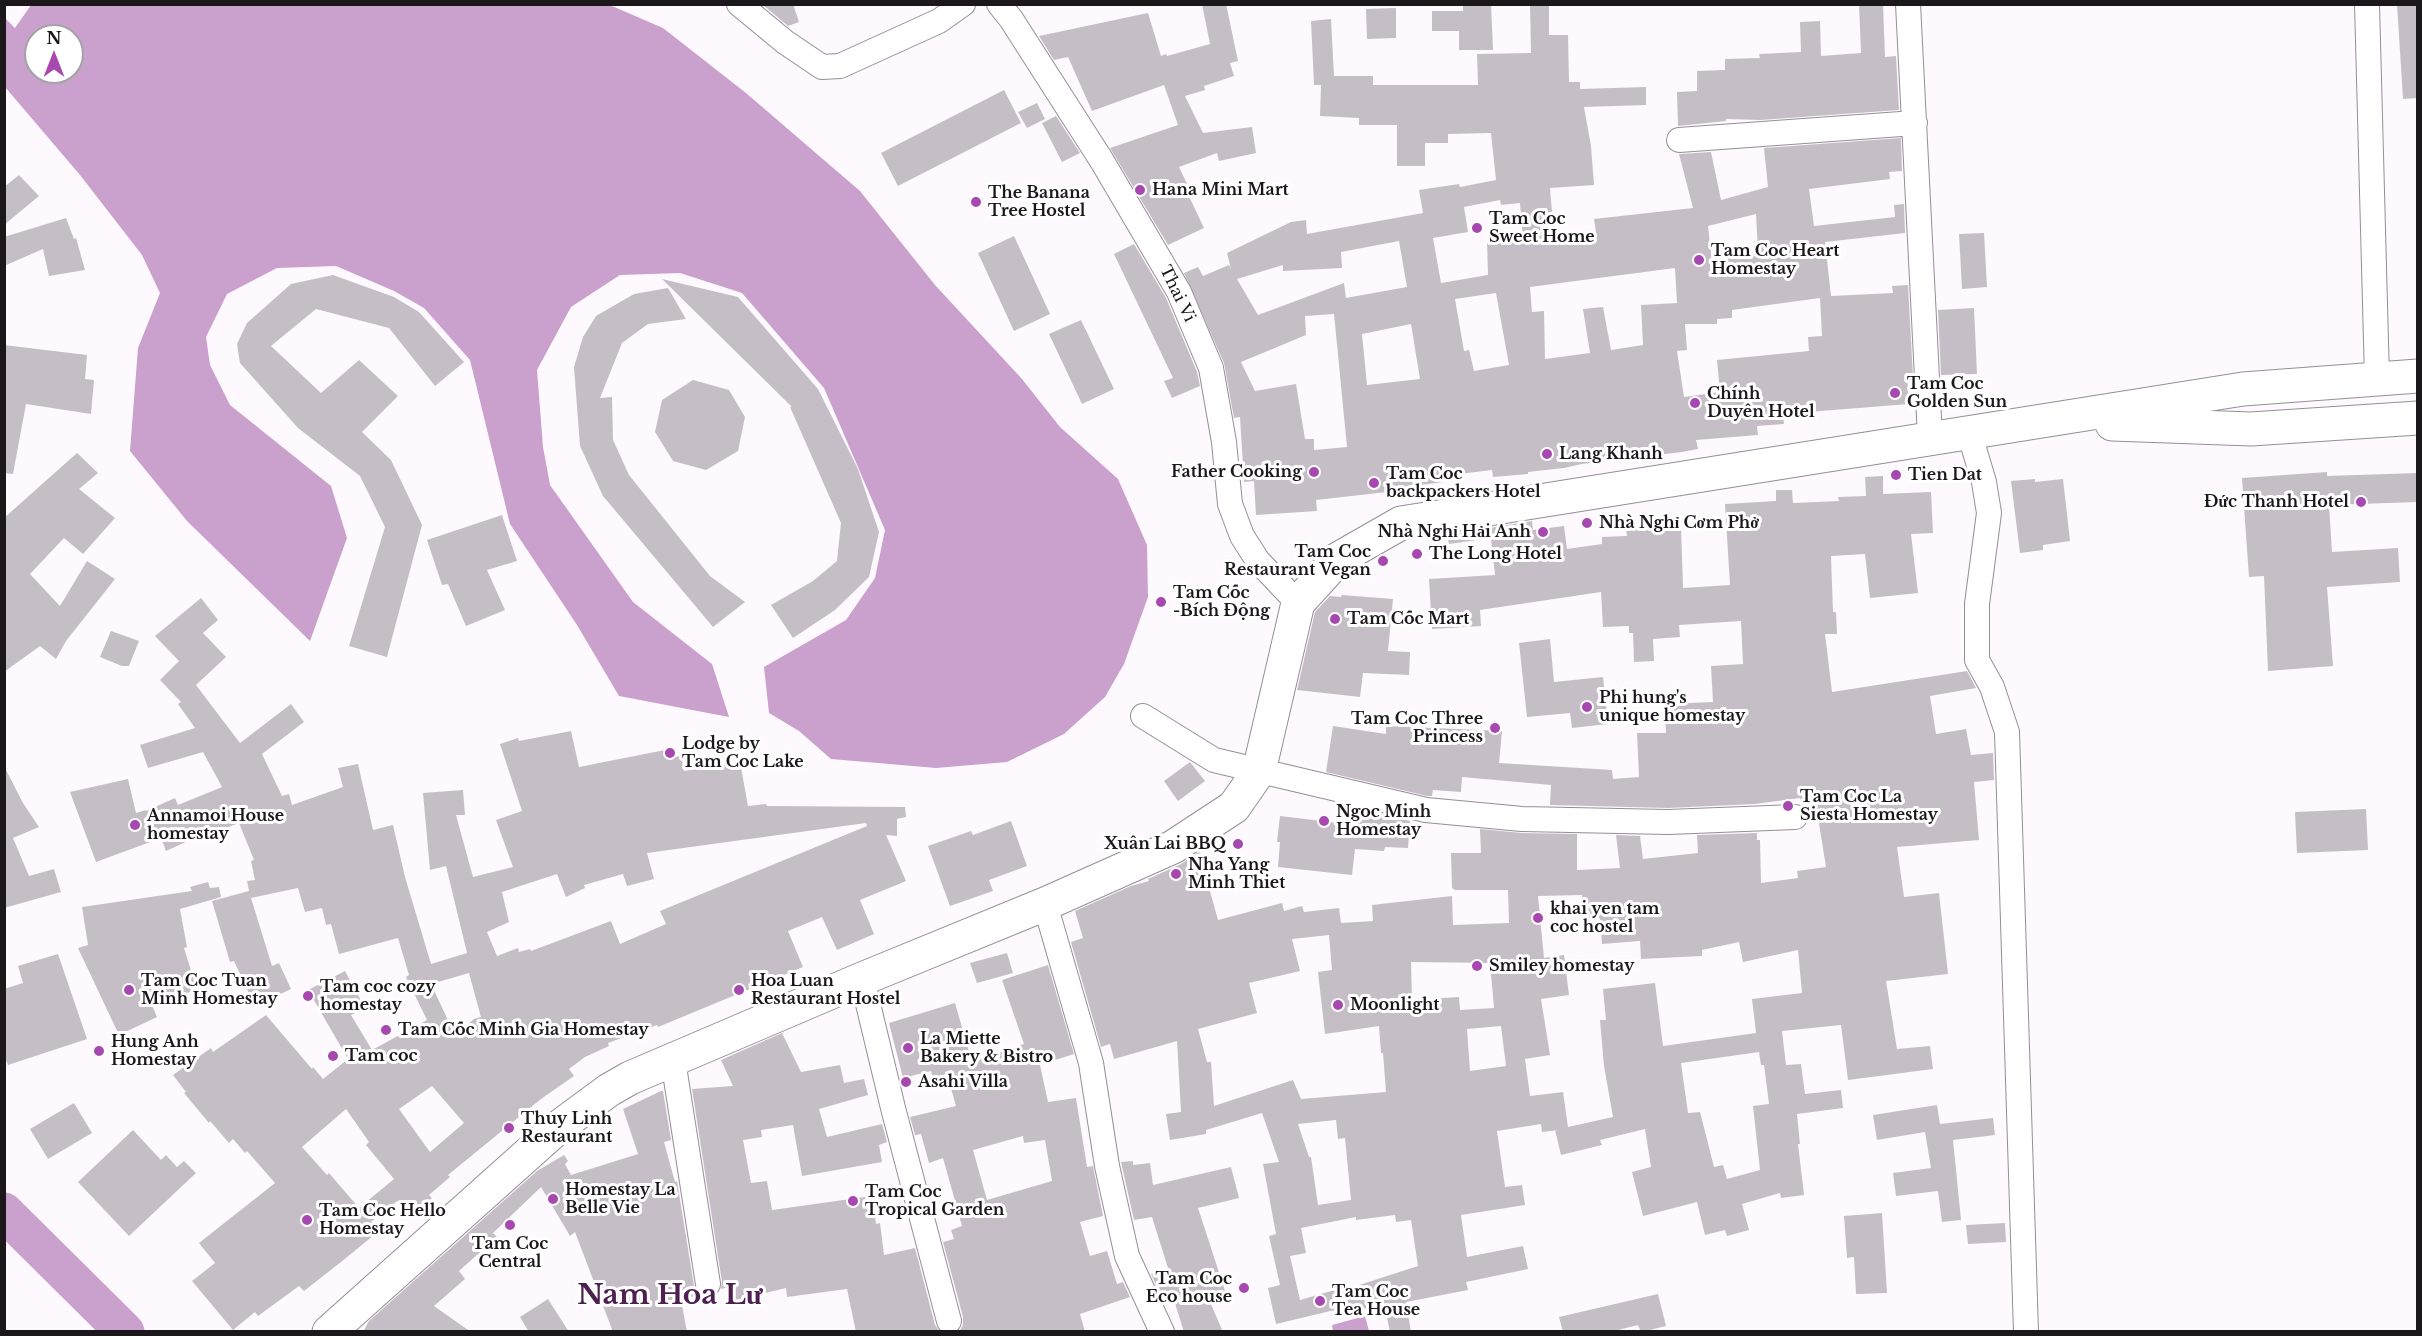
<!DOCTYPE html>
<meta charset="utf-8">
<style>
body{margin:0}
#map{position:relative;width:2422px;height:1336px;overflow:hidden;background:#fef9fe;font-family:"Libre Baskerville",serif}
canvas{display:block}
.frame{position:absolute;inset:0;border:6px solid #1b171b;pointer-events:none}
.north{position:absolute;left:24px;top:24px;width:60px;height:60px;box-sizing:border-box;background:#fff;border:2px solid #a4a2a4;border-radius:50%;rotate:0deg;font-size:16px;font-weight:700;line-height:24px;text-align:center;color:#1b171b}
.north::after{content:'';display:block;margin:auto;width:21px;height:27px;background:#a748b0;clip-path:polygon(50% 0,100% 100%,50% 72%,0 100%)}
</style>
<div id="map">
<canvas width="2422" height="1336"></canvas>
<div class="frame"></div>
<div class="north">N</div>
</div>
<script>
const ctx = document.querySelector('canvas').getContext('2d');
ctx.lineJoin = 'round';
function paint(path, color) {
  ctx.fillStyle = color;
  ctx.fill(path, 'evenodd');
}
function toPath(rows) {
  const path = new Path2D();
  for (const r of rows) {
    path.moveTo(r[0], r[1]);
    for (let i = 2; i < r.length; i += 2) path.lineTo(r[i], r[i + 1]);
  }
  return path;
}
function trace(path, color, width, dash) {
  ctx.strokeStyle = color;
  ctx.lineWidth = width;
  ctx.lineCap = dash ? 'butt' : 'round';
  ctx.setLineDash(dash || []);
  ctx.stroke(path);
}
function drawText(font, color, halo, rows, align = 'center') {
  ctx.font = font + ' "Libre Baskerville",serif';
  ctx.lineWidth = 6;
  ctx.setLineDash([]);
  ctx.textBaseline = 'middle';
  ctx.strokeStyle = halo;
  ctx.fillStyle = color;
  for (const [text, x, y, turn = 0] of rows) {
    ctx.save();
    ctx.translate(x, y);
    ctx.rotate((+turn || 0) * Math.PI / 180);
    ctx.textAlign = isNaN(turn) ? turn : align;
    if (halo) ctx.strokeText(text, 0, 0);
    ctx.fillText(text, 0, 0);
    ctx.restore();
  }
}
paint(toPath([
 [31,5,598,4,612,6,663,28,746,93,860,191,935,285,1022,379,1060,427,1118,479,1147,545,1148,597,1124,664,1105,697,1064,734,1007,762,936,768,831,759,799,731,769,713,764,667,846,620,875,578,885,530,824,388,742,293,680,273,620,275,571,307,537,370,543,447,550,485,633,602,712,664,729,717,619,696,577,625,510,524,470,360,424,308,394,291,336,266,277,268,227,294,206,337,210,365,230,405,331,486,347,538,310,641,187,521,130,451,138,348,160,293,142,255,80,175,5,87,5,18,15,28],
 [36,36,72,36,72,72,36,72],
 [1365,1316,1369,1331,1333,1331,1332,1325]
]), '#caa0cd');
trace(toPath([
 [4,1212,125,1332]
]), '#caa0cd', 39);
paint(toPath([
 [762,4,793,4,799,22,788,26],
 [1202,4,1226,4,1238,61,1230,63,1234,76,1204,86,1205,90,1185,96,1203,133,1252,127,1256,153,1219,161,1217,153,1179,167,1189,188,1186,190,1204,228,1168,245,1110,148,1178,125,1164,85,1092,111,1068,57,1054,60,1039,36,1148,13,1161,56,1166,54,1167,56,1210,44],
 [1463,4,1491,4,1493,50,1459,50,1459,31,1432,31,1432,11,1463,11],
 [1530,4,1549,4,1549,35,1568,35,1569,82,1580,82,1580,89,1646,87,1646,105,1584,107,1591,146,1594,185,1550,188,1554,237,1596,233,1594,219,1693,208,1679,154,1711,152,1721,200,1768,187,1764,148,1901,138,1902,171,1889,172,1890,179,1809,189,1814,226,1895,217,1894,205,1904,204,1905,233,1825,242,1831,296,1893,293,1892,286,1908,285,1913,377,1907,377,1909,404,1783,414,1784,424,1757,426,1758,435,1696,440,1698,449,1682,452,1582,464,1564,468,1528,472,1528,474,1493,477,1492,470,1443,476,1444,482,1404,487,1405,490,1316,500,1317,511,1256,515,1254,481,1244,482,1240,417,1234,418,1224,363,1184,273,1198,267,1203,276,1229,265,1231,269,1227,253,1291,222,1306,220,1307,234,1423,213,1419,190,1459,184,1460,187,1496,180,1491,133,1448,134,1448,143,1425,143,1425,166,1397,166,1397,125,1359,125,1359,118,1320,116,1321,85,1314,85,1311,21,1331,19,1334,76,1373,76,1373,85,1478,85,1477,54,1531,53],
 [1500,200,1501,205,1520,203,1523,240,1487,240,1488,275,1441,283,1433,238,1468,232,1464,207],
 [1756,214,1758,251,1712,262,1708,226],
 [1399,241,1407,287,1346,298,1344,283,1258,315,1237,279,1283,265,1283,271,1342,268,1341,252],
 [1675,268,1677,303,1641,305,1643,345,1611,350,1603,307,1583,309,1590,353,1545,359,1544,311,1532,312,1530,287],
 [1496,293,1509,365,1474,371,1469,350,1464,351,1455,299],
 [1820,298,1822,336,1808,337,1809,351,1717,360,1720,392,1684,397,1677,351,1687,350,1685,324,1717,324,1717,319,1732,318,1732,310],
 [1334,314,1347,447,1314,450,1314,439,1305,439,1296,384,1255,391,1241,362,1306,335,1305,316],
 [1411,324,1420,379,1367,385,1362,334],
 [1859,4,1883,4,1885,57,1896,56,1899,110,1761,120,1726,119,1726,121,1678,126,1677,92,1697,91,1697,71,1725,70,1725,59,1760,58,1759,54,1801,52,1800,22,1820,21,1821,56,1861,53],
 [2397,4,2418,4,2418,98,2403,99],
 [1396,8,1396,38,1367,39,1366,9],
 [1004,90,1021,123,898,186,881,153],
 [1037,103,1045,119,1027,128,1018,112],
 [1056,116,1080,153,1062,162,1042,123],
 [19,175,39,196,4,225,4,187],
 [66,218,74,239,76,238,85,270,49,276,43,249,4,266,4,237],
 [1984,233,1987,287,1962,289,1959,234],
 [1014,236,1050,314,1014,331,978,253],
 [1134,244,1166,298,1197,372,1200,386,1172,398,1164,381,1173,378,1114,254],
 [333,275,394,297,419,312,464,362,435,386,389,328,316,309,271,346,321,393,359,360,398,396,362,432,391,460,422,525,387,657,349,646,385,527,360,476,298,428,240,363,237,344,247,323,291,284],
 [662,279,738,297,818,389,858,469,879,532,869,577,835,610,793,638,771,605,813,581,837,561,841,523,790,407,792,407],
 [668,288,686,319,648,324,622,343,600,398,612,397,613,440,629,475,710,576,745,602,713,627,603,496,580,446,574,367,583,337,596,316,634,294],
 [1974,308,1977,374,1941,375,1938,310],
 [1081,320,1114,389,1082,404,1049,334],
 [4,345,87,355,85,379,94,380,91,414,26,404,13,474,4,473],
 [693,380,729,390,745,417,738,451,706,470,673,461,655,432,662,400],
 [77,453,98,473,79,489,115,518,83,554,64,538,30,574,60,606,87,561,115,579,66,641,56,659,40,646,4,672,4,518],
 [2327,472,2327,476,2418,473,2418,502,2329,505,2332,552,2398,548,2400,582,2327,587,2333,666,2268,671,2264,576,2249,577,2242,478],
 [1883,476,1883,494,1931,492,1933,533,1911,534,1918,593,1870,598,1865,554,1831,556,1833,612,1836,612,1837,634,1825,634,1832,692,1967,671,1976,688,1930,696,1936,734,1966,729,1971,755,1993,753,1994,780,1974,782,1979,840,1897,847,1904,897,1939,893,1948,974,1886,981,1897,1049,1930,1046,1933,1069,1848,1080,1841,1025,1782,1031,1786,1065,1801,1064,1805,1094,1841,1090,1843,1108,1797,1114,1800,1144,1798,1144,1804,1195,1781,1198,1780,1193,1742,1204,1749,1230,1727,1236,1725,1230,1705,1235,1697,1202,1643,1216,1632,1172,1651,1167,1645,1129,1600,1140,1602,1145,1561,1155,1555,1130,1559,1130,1542,1132,1541,1124,1497,1131,1505,1187,1522,1185,1525,1205,1461,1215,1467,1257,1523,1246,1528,1269,1466,1282,1468,1290,1406,1302,1411,1332,1390,1332,1384,1303,1345,1314,1343,1308,1276,1324,1268,1288,1280,1285,1269,1236,1276,1234,1263,1164,1279,1162,1262,1113,1206,1130,1206,1134,1170,1140,1166,1114,1181,1112,1177,1041,1114,1059,1110,1044,1101,1047,1071,942,1083,938,1075,911,1131,886,1149,881,1148,879,1181,864,1199,852,1218,920,1282,903,1284,911,1302,906,1304,912,1339,908,1341,923,1373,921,1372,905,1452,896,1453,925,1509,923,1508,890,1455,890,1452,888,1451,853,1481,853,1480,829,1522,833,1577,834,1577,870,1620,868,1616,835,1640,836,1643,859,1698,853,1697,835,1757,833,1757,840,1760,840,1761,883,1798,878,1797,871,1826,867,1818,817,1809,818,1807,810,1801,804,1800,798,1755,804,1668,808,1550,805,1551,785,1462,777,1461,792,1433,790,1432,796,1427,796,1326,772,1333,726,1386,734,1386,726,1502,731,1499,763,1612,770,1613,779,1639,777,1637,733,1666,733,1665,704,1713,702,1711,666,1743,664,1741,621,1679,625,1680,637,1653,639,1654,661,1634,662,1633,633,1629,633,1629,626,1603,627,1601,592,1480,610,1481,626,1432,629,1429,579,1495,575,1491,538,1449,544,1447,535,1532,521,1533,530,1564,526,1567,549,1602,544,1602,537,1627,536,1626,528,1681,527,1683,588,1730,585,1725,504,1776,501,1776,490,1792,490,1793,503,1839,501,1838,497,1866,496,1865,477],
 [1582,895,1583,919,1600,918,1602,944,1640,941,1641,959,1702,956,1702,950,1739,942,1743,962,1798,950,1802,993,1752,999,1756,1033,1663,1046,1655,983,1603,989,1606,1020,1600,1020,1604,1066,1613,1117,1568,1127,1563,1092,1530,1096,1525,1059,1550,1055,1541,999,1569,995,1564,955,1544,958,1538,896],
 [1329,935,1332,970,1318,972,1325,1034,1379,1026,1381,1053,1383,1053,1386,1092,1301,1099,1293,1080,1214,1106,1211,1062,1207,1062,1198,1029,1257,1013,1249,983,1300,971,1292,939],
 [1411,962,1490,963,1494,1008,1460,1010,1459,997,1412,1000],
 [1501,1026,1506,1066,1470,1071,1467,1029],
 [1759,1052,1761,1065,1764,1065,1769,1104,1753,1106,1760,1170,1727,1179,1723,1165,1714,1167,1700,1112,1688,1113,1681,1063],
 [1336,1120,1338,1139,1345,1138,1351,1200,1318,1205,1311,1157,1309,1157,1298,1124],
 [1395,1215,1396,1222,1411,1220,1418,1266,1353,1287,1352,1285,1300,1300,1290,1256,1306,1253,1301,1228,1356,1217,1356,1220],
 [2035,479,2035,482,2063,479,2070,541,2043,545,2043,550,2020,553,2011,481],
 [502,515,517,561,487,570,505,610,466,626,448,584,442,585,427,540],
 [1342,595,1393,599,1388,651,1410,652,1409,675,1363,673,1360,697,1297,690,1315,612,1330,596,1341,597],
 [201,598,218,620,203,633,226,657,196,685,240,743,291,704,304,722,262,754,282,796,289,794,292,805,343,787,338,768,358,764,373,830,393,825,405,877,431,964,467,953,446,866,430,870,423,793,463,790,465,815,456,815,473,877,513,867,496,820,522,811,500,744,518,738,519,741,571,731,579,767,675,748,676,757,681,756,684,771,740,762,748,806,766,804,767,806,905,807,906,817,897,819,897,836,886,835,906,881,860,900,874,934,837,950,822,917,788,931,803,967,658,1027,657,1025,608,1043,609,1046,585,1057,569,1069,574,1076,541,1099,448,1175,450,1177,429,1195,432,1198,410,1216,397,1201,371,1222,379,1231,341,1262,304,1291,299,1286,258,1316,255,1312,233,1330,192,1281,215,1263,199,1243,275,1183,247,1151,245,1153,233,1139,229,1143,210,1121,209,1123,184,1093,186,1092,173,1075,211,1048,213,1052,266,1015,312,1069,313,1067,323,1079,348,1059,308,990,345,971,365,1008,351,1015,372,1050,427,1020,406,977,409,975,398,938,339,954,331,924,326,925,322,908,305,912,298,888,251,898,272,966,279,963,291,989,255,1006,234,961,230,962,212,901,249,891,247,881,255,880,251,861,254,860,239,823,202,837,201,835,166,851,161,838,96,862,70,792,128,779,136,813,146,810,146,811,175,798,178,805,222,787,203,752,148,768,140,745,195,728,178,704,181,702,160,680,179,661,155,636],
 [866,823,867,826,660,911,666,924,620,944,611,921,531,951,530,949,519,952,518,948,497,956,487,932,509,922,502,892,557,874,566,897,585,888,584,885,623,874,627,886,654,879,647,853],
 [469,973,481,1017,474,1019,455,1035,431,984],
 [432,1086,464,1123,430,1152,399,1109],
 [346,1109,369,1142,366,1145,394,1179,359,1208,329,1173,327,1175,302,1147],
 [111,631,139,641,129,666,122,666,100,657],
 [1550,639,1554,682,1603,677,1608,724,1572,728,1570,713,1527,717,1519,643],
 [1190,762,1205,781,1178,801,1164,781],
 [4,766,23,803,39,827,13,838,29,876,54,869,61,892,4,908],
 [1355,808,1410,821,1408,848,1385,847,1384,851,1355,849,1352,875,1278,867,1280,842,1277,842,1280,816,1355,825],
 [2366,809,2368,850,2297,853,2295,812],
 [1011,821,1027,866,989,880,993,891,950,906,928,846,971,831,973,835],
 [208,882,210,888,219,887,221,897,180,909,187,947,184,948,197,990,151,1003,157,1017,119,1035,78,948,88,945,82,907,192,891,190,887],
 [1007,953,1013,973,977,983,970,963],
 [58,954,87,1039,8,1065,4,1055,4,989,23,983,18,966],
 [1048,965,1074,1054,1040,1065,1048,1102,1076,1098,1087,1167,1093,1166,1103,1216,1080,1222,1090,1256,1107,1251,1117,1284,1123,1282,1130,1297,1080,1314,1085,1332,959,1332,963,1325,963,1317,943,1242,954,1239,951,1230,962,1226,943,1158,929,1163,921,1134,915,1135,910,1117,956,1106,947,1074,933,1078,931,1071,903,1078,889,1023,955,1003,972,1062,1024,1044,1002,980],
 [1023,1136,1024,1143,1045,1140,1052,1181,987,1200,973,1150],
 [782,1033,801,1072,840,1065,844,1083,864,1079,868,1095,819,1109,827,1137,882,1124,887,1142,879,1145,882,1162,802,1176,793,1125,761,1130,762,1137,743,1140,751,1183,767,1181,772,1210,872,1196,876,1224,880,1223,884,1255,915,1248,935,1325,940,1332,856,1332,847,1289,787,1297,786,1288,732,1301,729,1287,721,1289,722,1282,692,1089,733,1086,721,1060],
 [661,1091,663,1091,671,1140,664,1142,675,1182,677,1181,694,1286,699,1295,681,1300,687,1332,613,1332,575,1232,570,1236,541,1187,493,1233,497,1237,459,1271,465,1279,434,1306,471,1332,363,1332,369,1321,537,1171,564,1155,568,1161,565,1164,571,1175,638,1154,623,1109],
 [74,1103,92,1133,48,1159,30,1129],
 [1937,1105,1940,1124,1993,1118,1995,1135,1953,1140,1961,1220,1942,1222,1938,1191,1896,1196,1893,1173,1931,1168,1925,1132,1877,1140,1873,1115],
 [133,1130,161,1160,166,1155,177,1167,184,1161,196,1173,129,1236,78,1182],
 [1133,1161,1133,1165,1150,1163,1153,1185,1231,1167,1239,1198,1198,1208,1227,1297,1210,1302,1223,1332,1184,1332,1173,1297,1163,1300,1151,1274,1168,1268,1152,1217,1134,1220,1121,1162],
 [1882,1213,1887,1293,1856,1294,1854,1257,1847,1258,1844,1216],
 [2005,1223,2006,1242,1968,1244,1966,1225],
 [1658,1294,1666,1326,1641,1332,1638,1325,1610,1332,1563,1332,1559,1317],
 [548,1299,569,1332,529,1332,520,1317]
]), '#c6bec7');
const street = toPath([
 [739,4,785,42,822,67,840,66,939,21,963,4],
 [999,4,1011,19,1102,161,1179,292,1211,368,1224,442,1230,504,1242,536,1258,561,1298,603],
 [1908,4,1930,437],
 [2367,4,2377,379],
 [1679,140,1915,123],
 [1969,432,1984,482,1989,513,1977,604,1977,660,1992,687,2007,732,2026,1332],
 [1143,716,1214,760,1426,810,1522,819,1668,822,1795,817],
 [1045,904,1091,1063,1107,1166,1127,1256,1162,1332],
 [862,979,893,1108,949,1321],
 [673,1060,708,1284]
]);
const secondary = toPath([
 [2112,424,2251,429,2418,418],
 [329,1332,556,1129,609,1090,630,1078,862,979,1045,904,1173,847,1234,807,1259,771,1298,603,1338,559,1401,523,2243,389,2418,376]
]);
trace(street, '#968e97', 26);
trace(secondary, '#968e97', 35);
trace(street, '#fff', 24);
trace(secondary, '#fff', 33);
for (const [x, y, r, color] of [
 [1140,190,6,"#a748b0"],
 [976,202,6,"#a748b0"],
 [1477,228,6,"#a748b0"],
 [1699,260,6,"#a748b0"],
 [1895,393,6,"#a748b0"],
 [1695,403,6,"#a748b0"],
 [1547,454,6,"#a748b0"],
 [1314,472,6,"#a748b0"],
 [1896,475,6,"#a748b0"],
 [1374,483,6,"#a748b0"],
 [2361,502,6,"#a748b0"],
 [1587,523,6,"#a748b0"],
 [1543,532,6,"#a748b0"],
 [1417,554,6,"#a748b0"],
 [1383,561,6,"#a748b0"],
 [1161,602,6,"#a748b0"],
 [1335,619,6,"#a748b0"],
 [1587,707,6,"#a748b0"],
 [1495,728,6,"#a748b0"],
 [670,753,6,"#a748b0"],
 [1788,806,6,"#a748b0"],
 [1324,821,6,"#a748b0"],
 [135,825,6,"#a748b0"],
 [1238,844,6,"#a748b0"],
 [1176,874,6,"#a748b0"],
 [1538,918,6,"#a748b0"],
 [1477,966,6,"#a748b0"],
 [129,990,6,"#a748b0"],
 [739,990,6,"#a748b0"],
 [308,996,6,"#a748b0"],
 [1338,1005,6,"#a748b0"],
 [386,1030,6,"#a748b0"],
 [908,1048,6,"#a748b0"],
 [99,1051,6,"#a748b0"],
 [333,1056,6,"#a748b0"],
 [906,1082,6,"#a748b0"],
 [509,1128,6,"#a748b0"],
 [553,1199,6,"#a748b0"],
 [853,1201,6,"#a748b0"],
 [307,1220,6,"#a748b0"],
 [510,1225,6,"#a748b0"],
 [1244,1288,6,"#a748b0"],
 [1320,1301,6,"#a748b0"]
]) {
  const dot = new Path2D();
  dot.arc(x, y, r, 0, 2 * Math.PI);
  ctx.fillStyle = color;
  ctx.fill(dot);
  trace(dot, '#fff', 2);
}
drawText('bold 16px', '#1b171b', '#fff', [
 ["Hana Mini Mart",1152,190],
 ["The Banana",988,193],
 ["Tree Hostel",988,211],
 ["Tam Coc",1489,219],
 ["Sweet Home",1489,237],
 ["Tam Coc Heart",1711,251],
 ["Homestay",1711,269],
 ["Tam Coc",1907,384],
 ["Golden Sun",1907,402],
 ["Chính",1707,394],
 ["Duyên Hotel",1707,412],
 ["Lang Khanh",1559,454],
 ["Father Cooking",1302,472,"right"],
 ["Tam Coc",1386,474],
 ["backpackers Hotel",1386,492],
 ["Tien Dat",1908,475],
 ["Đức Thanh Hotel",2349,502,"right"],
 ["Nhà Nghỉ Cơm Phở",1599,523],
 ["Nhà Nghỉ Hải Anh",1531,532,"right"],
 ["Tam Coc",1371,552,"right"],
 ["Restaurant Vegan",1371,570,"right"],
 ["The Long Hotel",1429,554],
 ["Tam Cốc",1173,593],
 ["-Bích Động",1173,611],
 ["Tam Cốc Mart",1347,619],
 ["Phi hung's",1599,698],
 ["unique homestay",1599,716],
 ["Tam Coc Three",1483,719,"right"],
 ["Princess",1483,737,"right"],
 ["Lodge by",682,744],
 ["Tam Coc Lake",682,762],
 ["Tam Coc La",1800,797],
 ["Siesta Homestay",1800,815],
 ["Ngoc Minh",1336,812],
 ["Homestay",1336,830],
 ["Annamoi House",147,816],
 ["homestay",147,834],
 ["Xuân Lai BBQ",1226,844,"right"],
 ["Nha Yang",1188,865],
 ["Minh Thiet",1188,883],
 ["khai yen tam",1550,909],
 ["coc hostel",1550,927],
 ["Smiley homestay",1489,966],
 ["Tam Coc Tuan",141,981],
 ["Minh Homestay",141,999],
 ["Hoa Luan",751,981],
 ["Restaurant Hostel",751,999],
 ["Tam coc cozy",320,987],
 ["homestay",320,1005],
 ["Moonlight",1350,1005],
 ["Tam Cốc Minh Gia Homestay",398,1030],
 ["La Miette",920,1039],
 ["Bakery & Bistro",920,1057],
 ["Hung Anh",111,1042],
 ["Homestay",111,1060],
 ["Tam coc",345,1056],
 ["Asahi Villa",918,1082],
 ["Thuy Linh",521,1119],
 ["Restaurant",521,1137],
 ["Homestay La",565,1190],
 ["Belle Vie",565,1208],
 ["Tam Coc",865,1192],
 ["Tropical Garden",865,1210],
 ["Tam Coc Hello",319,1211],
 ["Homestay",319,1229],
 ["Tam Coc",510,1244,"center"],
 ["Central",510,1262,"center"],
 ["Tam Coc",1232,1279,"right"],
 ["Eco house",1232,1297,"right"],
 ["Tam Coc",1332,1292],
 ["Tea House",1332,1310]
], 'left');
drawText('16px', '#1b171b', '#fff', [
 ["Thai Vi",1177,294,64]
]);
drawText('bold 28px', '#4e2052', '#fff', [
 ["Nam Hoa Lư",670,1296]
]);
</script>
